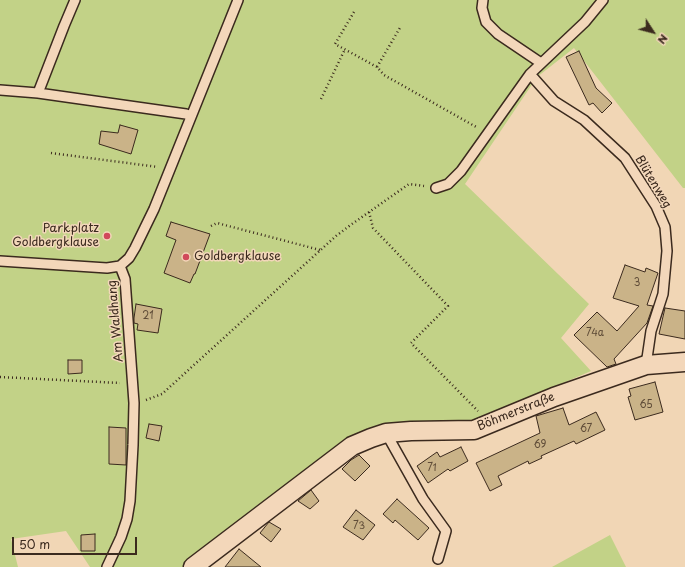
<!DOCTYPE html>
<meta charset="utf-8">
<style>
body{margin:0}
#map{position:relative;width:685px;height:567px;overflow:hidden;background:#f1d6b5;font-family:"Playpen Sans",sans-serif}
canvas{display:block}
.north{position:absolute;left:633px;top:12px;width:40px;height:40px;-webkit-text-stroke:3px #f3d7ba;paint-order:stroke;rotate:126deg;font-size:11px;font-weight:700;line-height:16px;text-align:center;color:#3b2a1e}
.north::after{content:'';display:block;margin:auto;width:14px;height:18px;background:#3b2a1e;clip-path:polygon(50% 0,100% 100%,50% 72%,0 100%)}
.scale{position:absolute;left:12px;top:537px;width:125px;height:18px;box-sizing:border-box;border:2px solid #3b2a1e;border-top:0;padding-left:5px;font-size:12px;line-height:14px;white-space:nowrap;color:#3b2a1e;-webkit-text-stroke:3px #f3d7ba;paint-order:stroke}
</style>
<div id="map">
<canvas width="685" height="567"></canvas>
<div class="north">N</div>
<div class="scale">50 m</div>
</div>
<script>
const ctx = document.querySelector('canvas').getContext('2d');
ctx.lineJoin = 'round';
function paint(path, color) {
  ctx.fillStyle = color;
  ctx.fill(path, 'evenodd');
}
function toPath(rows) {
  const path = new Path2D();
  for (const r of rows) {
    path.moveTo(r[0], r[1]);
    for (let i = 2; i < r.length; i += 2) path.lineTo(r[i], r[i + 1]);
  }
  return path;
}
function trace(path, color, width, dash) {
  ctx.strokeStyle = color;
  ctx.lineWidth = width;
  ctx.lineCap = dash ? 'butt' : 'round';
  ctx.setLineDash(dash || []);
  ctx.stroke(path);
}
function drawText(font, color, halo, rows, align = 'center') {
  ctx.font = font + ' "Playpen Sans",sans-serif';
  ctx.lineWidth = 3;
  ctx.setLineDash([]);
  ctx.textBaseline = 'middle';
  ctx.strokeStyle = halo;
  ctx.fillStyle = color;
  for (const [text, x, y, turn = 0] of rows) {
    ctx.save();
    ctx.translate(x, y);
    ctx.rotate((+turn || 0) * Math.PI / 180);
    ctx.textAlign = isNaN(turn) ? turn : align;
    if (halo) ctx.strokeText(text, 0, 0);
    ctx.fillText(text, 0, 0);
    ctx.restore();
  }
}
paint(toPath([
 [0,0,685,0,685,188,683,188,574,48,537,77,465,184,589,304,561,338,591,371,468,424,372,432,193,567,90,567,66,531,11,539,18,567,0,567],
 [610,535,626,567,552,567]
]), '#c2d287');
const building = toPath([
 [579,51,596,88,612,103,602,113,593,103,589,105,566,57,579,51],
 [120,125,138,130,131,154,99,144,101,131,118,133,120,125],
 [171,222,210,234,195,274,194,274,190,283,164,273,176,240,166,236,171,222],
 [625,265,645,272,646,268,658,273,647,305,653,306,647,323,614,359,616,364,607,367,574,335,597,312,617,331,639,306,613,298,625,265],
 [136,304,162,309,158,333,137,330,138,324,134,323,134,318,136,304],
 [665,308,685,311,685,339,659,334,665,308],
 [68,360,82,360,82,373,68,374,68,360],
 [655,382,663,412,635,420,628,397,631,396,629,389,655,382],
 [563,408,569,425,596,412,605,430,576,444,574,441,541,456,542,458,529,464,528,461,498,476,502,485,490,491,476,463,540,433,536,416,563,408],
 [149,424,162,426,159,441,146,438,149,424],
 [109,427,126,428,126,465,109,464,109,427],
 [461,447,468,461,450,471,448,469,428,483,417,466,437,452,440,457,461,447],
 [359,455,370,466,355,481,342,469,351,460,359,455],
 [311,490,319,501,310,509,298,501,311,490],
 [397,499,429,528,418,540,395,520,393,523,383,514,397,499],
 [356,510,375,525,363,540,343,527,356,510],
 [269,522,281,529,271,542,260,533,269,522],
 [95,534,95,551,81,551,81,535,95,534],
 [239,549,261,567,225,567,239,549]
]);
paint(building, '#cab388');
trace(building, '#3b2a1e', 1);
const lane = toPath([
 [483,0,482,8,486,22,498,34,541,63],
 [530,74,554,101,584,120,625,158,656,206,665,227,667,251,663,294,651,331,646,365],
 [0,90,38,93,186,114,191,116],
 [38,93,64,26,75,0],
 [436,188,448,184,461,171,530,74,585,22,603,0],
 [0,261,107,268,120,266,129,258,135,248,154,209,238,0],
 [386,433,423,499,446,531,438,559],
 [107,567,121,537,127,519,130,501,133,445,134,403,125,279,120,266]
]);
const street = toPath([
 [193,567,352,446,371,438,386,433,411,431,474,430,554,397,646,365,685,362]
]);
trace(lane, '#3b2a1e', 12);
trace(street, '#3b2a1e', 21);
trace(toPath([
 [354,12,335,44,377,67,384,75,478,128],
 [377,67,401,26],
 [321,99,345,49],
 [51,153,158,167],
 [369,212,373,228,448,306,411,343,478,411],
 [211,226,217,223,320,250],
 [0,377,120,383],
 [146,400,162,394,336,236,352,224,409,184,424,186]
]), '#3b2a1e', 2.5, [1, 3]);
trace(lane, '#f3d7ba', 9);
trace(street, '#f3d7ba', 18);
for (const [x, y, r, color] of [
 [107,236,4,"#d1495b"],
 [186,257,4,"#d1495b"]
]) {
  const dot = new Path2D();
  dot.arc(x, y, r, 0, 2 * Math.PI);
  ctx.fillStyle = color;
  ctx.fill(dot);
  trace(dot, '#f3d7ba', 1.5);
}
drawText('10px', '#5f4c38', null, [
 ["3",637,283],
 ["21",148,316],
 ["74a",595,333],
 ["65",646,405],
 ["67",586,429],
 ["69",540,445],
 ["71",432,468],
 ["73",359,526]
]);
drawText('12px', '#3b2a1e', '#f3d7ba', [
 ["Blütenweg",653,182,59],
 ["Am Waldhang",116,321,-95],
 ["Böhmerstraße",516,412,-22]
]);
drawText('12px', '#3b2a1e', '#f3d7ba', [
 ["Parkplatz",99,229],
 ["Goldbergklause",99,243],
 ["Goldbergklause",194,257,"left"]
], 'right');
</script>
